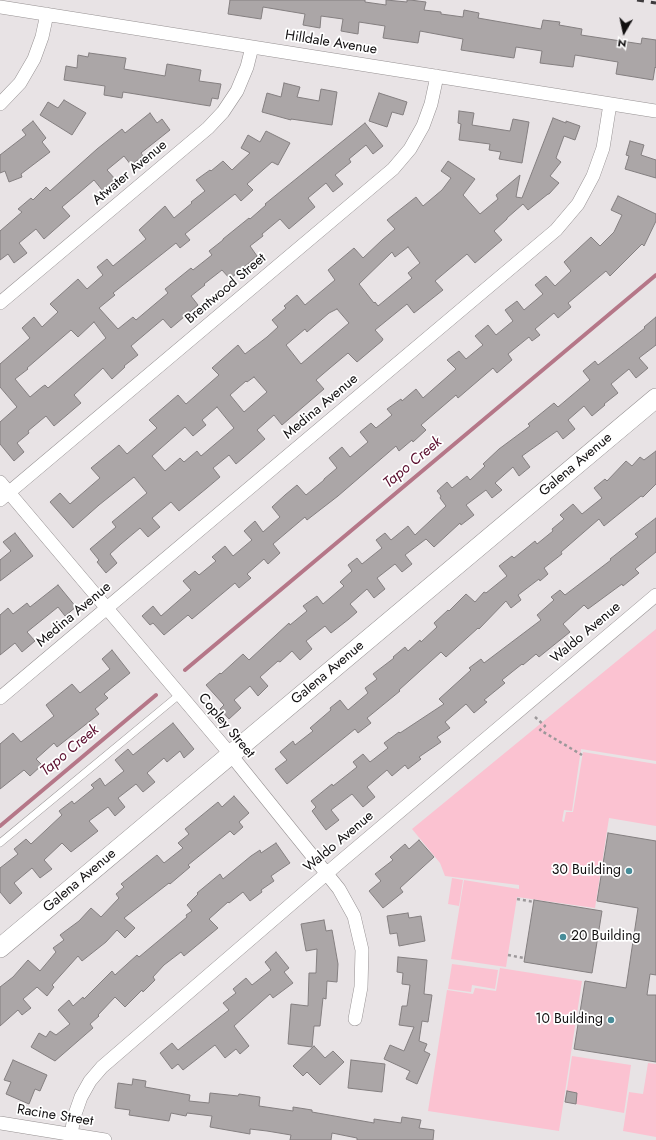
<!DOCTYPE html>
<style>
body{margin:0}
#map{position:relative;width:656px;height:1140px;overflow:hidden;background:#e8e3e5;font-family:Jost,sans-serif}
canvas{display:block}
.north{position:absolute;left:604px;top:12px;width:40px;height:40px;-webkit-text-stroke:3px #fff;paint-order:stroke;rotate:189deg;font-size:11px;font-weight:700;line-height:16px;text-align:center;color:#110f10}
.north::after{content:'';display:block;margin:auto;width:14px;height:18px;background:#110f10;clip-path:polygon(50% 0,100% 100%,50% 72%,0 100%)}
</style>
<div id="map">
<canvas width="656" height="1140"></canvas>
<div class="north">N</div>
</div>
<script>
const ctx = document.querySelector('canvas').getContext('2d');
ctx.lineJoin = 'round';
function paint(path, color) {
  ctx.fillStyle = color;
  ctx.fill(path, 'evenodd');
}
function toPath(rows) {
  const path = new Path2D();
  for (const r of rows) {
    path.moveTo(r[0], r[1]);
    for (let i = 2; i < r.length; i += 2) path.lineTo(r[i], r[i + 1]);
  }
  return path;
}
function trace(path, color, width, dash) {
  ctx.strokeStyle = color;
  ctx.lineWidth = width;
  ctx.lineCap = dash ? 'butt' : 'round';
  ctx.setLineDash(dash || []);
  ctx.stroke(path);
}
function drawText(font, color, halo, rows, align = 'center') {
  ctx.font = font + ' Jost,sans-serif';
  ctx.lineWidth = 3.5;
  ctx.setLineDash([]);
  ctx.textBaseline = 'middle';
  ctx.strokeStyle = halo;
  ctx.fillStyle = color;
  for (const [text, x, y, turn = 0] of rows) {
    ctx.save();
    ctx.translate(x, y);
    ctx.rotate((+turn || 0) * Math.PI / 180);
    ctx.textAlign = isNaN(turn) ? turn : align;
    if (halo) ctx.strokeText(text, 0, 0);
    ctx.fillText(text, 0, 0);
    ctx.restore();
  }
}
paint(toPath([
 [656,629,656,761,581,749,572,811,564,810,562,821,564,822,566,812,573,812,583,752,656,764,656,826,609,818,595,908,517,897,506,967,451,959,464,880,519,889,519,885,445,876,440,863,412,829],
 [452,878,463,880,459,906,448,904],
 [452,964,498,970,495,989,472,985,471,992,448,989],
 [500,968,582,981,559,1131,428,1111,447,990,473,994,475,988,496,991],
 [572,1056,631,1065,624,1113,565,1102],
 [648,1063,656,1064,656,1137,623,1131,629,1092,643,1094]
]), '#fbc2d1');
trace(toPath([
 [185,670,656,275],
 [0,826,156,695]
]), '#b57788', 4);
const building = toPath([
 [230,0,365,0,365,2,386,5,386,0,407,2,407,0,410,0,426,2,424,10,441,12,441,14,463,17,464,10,479,13,478,18,541,29,543,20,560,22,559,25,582,29,581,35,641,44,642,38,656,40,656,68,655,67,653,80,616,74,618,62,575,55,573,67,540,63,542,51,516,47,514,58,461,50,463,39,420,31,418,43,383,38,385,26,359,22,358,34,341,31,343,19,321,16,320,28,303,25,305,14,263,7,261,19,228,14,230,0],
 [89,53,126,58,124,69,165,76,167,64,201,70,199,81,221,84,218,99,212,98,210,106,123,92,122,98,104,95,105,86,64,80,66,66,77,68,78,55,88,57,89,53],
 [284,83,300,87,297,97,319,101,321,89,337,92,332,125,291,119,291,120,262,112,267,93,281,97,284,83],
 [379,93,407,102,403,115,392,112,387,127,369,121,379,93],
 [64,100,86,113,72,135,40,115,48,102,58,108,64,100],
 [459,111,474,113,472,125,510,131,513,119,529,122,522,163,499,159,501,152,489,150,490,144,459,140,461,124,458,123,459,111],
 [150,113,157,123,162,119,170,130,141,153,143,156,131,165,124,156,107,170,116,180,103,191,94,180,80,192,62,207,70,216,44,239,36,229,19,243,27,253,14,263,8,254,0,260,0,231,22,212,18,209,31,198,33,200,46,187,50,191,97,149,122,129,125,133,150,113],
 [553,118,566,123,566,121,580,126,575,140,564,136,556,158,561,162,550,176,559,183,549,194,548,194,528,210,523,204,507,218,507,219,494,231,502,240,475,263,467,254,435,281,443,290,414,313,407,304,375,330,383,339,382,341,357,362,348,353,330,368,316,380,324,389,282,425,274,415,257,430,265,439,236,464,229,455,213,468,220,477,207,488,179,511,171,502,152,518,160,527,148,537,140,528,121,544,110,554,117,563,106,573,97,562,99,560,90,549,116,527,112,522,147,493,134,477,99,505,73,528,50,502,60,493,70,504,100,478,91,468,119,445,127,454,157,428,149,420,178,395,186,404,219,375,212,368,238,345,245,354,267,337,278,327,272,320,286,308,284,306,297,295,305,305,335,280,328,270,354,248,363,258,382,240,395,229,387,220,416,197,423,206,442,190,451,178,441,171,448,161,475,179,463,195,480,214,498,199,496,195,520,175,516,197,522,198,553,118],
 [408,247,420,263,408,273,412,278,378,306,375,302,374,303,359,284,392,252,395,257,408,247],
 [337,309,349,323,301,364,286,345,305,329,307,332,329,313,337,309],
 [254,377,267,392,244,412,230,395,246,381,247,382,254,377],
 [217,407,234,428,201,456,197,451,184,462,180,458,165,471,152,456,185,427,193,436,206,425,202,420,217,407],
 [33,121,46,138,42,142,50,152,21,174,22,177,9,182,5,171,0,173,0,155,26,135,22,130,33,121],
 [365,123,383,146,373,154,366,145,349,159,351,162,335,175,343,184,333,192,326,183,308,198,315,207,289,229,280,219,262,234,263,236,250,246,257,256,230,279,222,270,204,284,205,285,191,296,198,305,171,328,163,319,131,346,138,355,124,366,125,367,112,379,103,368,74,395,81,403,54,426,46,416,28,431,29,433,17,443,24,452,14,461,0,444,0,422,17,407,0,387,0,364,30,338,22,328,34,317,42,327,58,312,50,304,78,279,87,289,103,275,97,267,107,259,113,266,146,239,139,230,165,206,174,218,192,203,191,202,205,191,196,180,210,170,211,171,223,161,232,170,250,153,241,148,248,135,260,142,266,131,290,143,278,165,272,162,247,184,253,190,241,201,235,194,185,234,190,240,180,248,176,243,113,293,115,295,99,308,118,329,133,317,136,320,168,293,165,289,191,268,193,270,212,255,209,251,223,240,223,239,249,218,250,219,266,205,265,204,365,123],
 [94,322,106,338,48,388,45,385,42,387,30,397,15,379,28,369,27,368,71,330,78,337,94,322],
 [630,141,644,145,641,155,656,160,656,178,625,169,629,156,626,155,630,141],
 [618,196,656,214,656,221,644,246,642,244,610,276,606,271,568,303,571,307,558,318,554,313,535,329,540,335,532,341,529,337,508,354,512,360,497,373,493,368,458,398,456,395,421,425,426,430,413,442,412,440,399,451,396,446,338,496,307,520,305,517,273,544,280,553,268,564,264,559,247,574,251,578,239,588,235,583,192,619,188,615,164,635,153,623,150,625,142,616,153,606,161,616,177,602,191,590,183,581,195,571,199,575,216,561,212,557,225,546,233,556,252,540,244,531,255,521,263,532,280,517,272,507,285,495,297,485,306,495,324,480,324,479,337,468,329,458,342,447,350,457,368,442,360,432,371,423,376,428,392,415,387,409,401,399,402,401,416,389,423,398,456,369,447,360,459,351,466,359,483,345,475,336,488,325,496,335,513,321,505,310,517,301,524,310,543,294,535,285,546,276,555,286,571,271,564,262,591,237,600,246,614,232,622,215,611,210,618,196],
 [656,317,656,345,639,358,648,368,636,378,629,369,611,384,618,393,604,404,605,405,592,416,584,406,568,420,575,429,563,439,557,431,522,456,530,467,519,476,513,467,495,483,502,490,492,498,486,490,466,505,474,515,461,525,460,523,434,547,426,539,405,555,412,564,402,572,395,564,377,578,385,589,374,598,367,589,350,604,357,612,349,619,331,633,325,626,306,641,312,649,300,660,292,651,280,662,278,661,260,677,268,686,258,696,250,686,234,700,241,708,229,719,220,709,224,705,206,685,220,673,221,674,243,654,249,660,289,623,290,625,307,611,303,606,317,596,323,604,344,586,340,582,352,571,348,565,357,558,362,564,382,548,376,540,385,533,391,540,408,526,415,535,446,506,440,498,441,496,437,491,447,482,452,488,467,476,470,480,485,466,483,464,499,449,530,426,528,424,554,403,558,407,590,380,583,371,595,361,598,365,645,328,644,327,656,317],
 [656,451,656,484,643,497,641,496,604,526,599,519,561,552,562,554,544,568,548,574,540,581,539,579,518,595,521,600,511,608,506,601,479,629,478,628,446,657,441,652,399,690,400,691,367,718,371,723,358,733,355,729,287,784,275,769,287,760,280,752,293,741,295,745,313,731,310,728,331,710,330,708,340,700,348,710,368,693,365,688,377,679,373,674,394,658,393,657,405,647,408,651,420,640,421,642,437,627,434,623,448,610,449,611,466,594,475,602,484,592,486,593,507,576,499,566,512,556,514,558,535,541,537,544,553,531,552,529,564,519,560,515,573,504,582,514,602,498,594,488,605,479,607,481,626,461,632,466,640,457,644,460,656,451],
 [656,518,656,552,635,569,639,573,623,586,622,584,588,609,584,605,563,624,570,632,539,657,536,654,523,665,522,664,502,680,505,683,484,700,487,702,474,713,466,704,445,722,450,728,437,737,441,742,419,757,421,759,408,769,405,765,392,776,387,770,367,787,375,797,363,807,352,794,331,810,339,820,326,830,312,811,316,807,311,801,332,784,333,786,357,767,353,762,363,754,370,762,388,748,384,743,399,732,400,733,444,704,439,699,471,670,469,668,481,659,484,663,541,620,537,615,554,600,551,597,560,590,565,595,611,560,610,559,638,537,635,534,656,518],
 [15,533,33,556,0,581,0,560,11,551,3,542,15,533],
 [58,585,76,607,65,616,58,607,27,632,35,641,22,652,15,643,0,655,0,615,8,608,13,614,27,603,30,607,58,585],
 [112,650,130,673,104,694,108,698,95,709,99,714,57,747,54,743,36,759,42,765,30,776,24,770,0,789,0,744,13,733,21,742,54,716,46,705,72,684,80,693,110,669,102,659,112,650],
 [173,723,194,749,184,758,180,751,167,762,164,758,147,773,155,782,143,792,136,784,118,798,125,807,115,816,108,807,89,821,98,831,71,852,62,843,44,860,52,869,40,878,32,868,14,883,22,893,10,904,0,892,0,868,18,854,14,849,26,839,31,844,62,815,59,811,72,801,74,804,94,788,91,785,100,778,105,786,124,771,115,760,128,749,133,755,173,723],
 [234,796,249,813,239,822,243,827,234,835,230,831,188,865,190,867,170,884,169,883,124,918,135,928,125,938,117,930,106,942,82,961,78,956,52,985,54,987,47,996,37,987,23,999,31,1008,22,1015,18,1010,0,1026,0,987,13,977,28,960,40,971,56,952,53,948,64,940,60,935,79,921,91,908,101,917,119,898,116,894,124,887,121,884,157,855,164,863,183,848,178,843,189,834,185,829,218,802,222,807,234,796],
 [608,833,656,841,656,975,650,974,647,995,656,995,656,1062,574,1049,585,981,626,988,638,908,597,901,608,833],
 [419,840,434,857,400,888,403,892,383,908,369,891,381,881,375,874,393,860,390,857,405,844,409,849,419,840],
 [276,843,290,863,271,876,274,881,261,890,262,892,250,901,243,892,229,903,228,902,209,919,218,928,184,956,181,952,164,965,153,977,155,980,143,992,142,990,125,1007,115,997,98,1015,99,1016,90,1024,93,1028,55,1061,31,1047,39,1033,46,1037,50,1031,56,1035,70,1024,58,1010,69,1000,73,1006,83,997,84,999,112,971,115,975,137,955,139,957,187,917,186,915,192,911,187,905,198,894,197,893,220,874,223,879,251,856,260,850,261,853,276,843],
 [534,900,602,911,592,973,524,962,534,900],
 [408,913,409,918,421,916,425,941,399,946,397,933,390,934,387,916,408,913],
 [324,920,326,931,332,930,338,964,337,982,327,981,326,999,323,998,320,1026,314,1026,312,1047,288,1044,291,1004,308,1006,309,973,316,973,317,949,306,951,301,924,324,920],
 [276,952,289,968,284,972,293,983,273,998,270,994,234,1026,249,1046,240,1054,236,1049,225,1058,215,1045,183,1070,178,1064,172,1069,160,1053,172,1043,178,1050,229,1010,223,1003,236,993,233,989,246,978,252,985,271,970,265,962,276,952],
 [398,957,427,960,424,994,432,995,428,1022,422,1021,419,1041,427,1044,424,1051,430,1054,417,1084,406,1079,410,1071,384,1059,390,1045,404,1051,414,1027,399,1025,402,1006,407,1006,410,985,402,984,403,973,397,972,398,957],
 [314,1046,325,1058,333,1051,344,1062,320,1085,307,1072,303,1076,293,1066,314,1046],
 [13,1060,47,1075,40,1091,35,1089,29,1104,6,1094,11,1082,4,1080,13,1060],
 [351,1060,385,1064,382,1092,348,1088,351,1060],
 [133,1079,146,1081,145,1087,190,1095,189,1101,209,1103,210,1093,238,1096,239,1094,260,1097,259,1106,293,1111,293,1107,312,1110,312,1112,374,1123,374,1119,401,1123,402,1117,421,1120,419,1128,434,1130,433,1140,357,1140,357,1138,332,1133,331,1140,290,1140,291,1135,267,1131,250,1129,250,1134,210,1127,212,1116,187,1113,186,1116,171,1113,169,1121,129,1115,130,1110,115,1108,118,1083,132,1085,133,1079],
 [567,1091,577,1093,576,1104,565,1102,567,1091]
]);
paint(building, '#aba6a7');
trace(building, '#847f80', 1);
const lane = toPath([
 [0,843,179,695]
]);
const street = toPath([
 [0,7,656,111],
 [0,104,20,83,34,59,42,37,47,14],
 [0,303,208,128,223,112,237,91,247,67,252,47],
 [0,482,231,755,339,889,354,916,362,950,361,987,355,1019],
 [0,500,393,169,410,149,423,126,431,104,437,76],
 [0,698,556,230,578,204,593,176,603,148,610,104],
 [0,1123,105,1140],
 [71,1135,74,1117,81,1097,90,1081,102,1067,340,862,656,595]
]);
const secondary = toPath([
 [0,948,656,398]
]);
trace(lane, '#969192', 8);
trace(street, '#969192', 14);
trace(secondary, '#969192', 20);
trace(toPath([
 [535,717,545,726,540,730,582,755],
 [517,899,534,902],
 [508,955,524,958]
]), '#9c989a', 2.5, [3, 3]);
trace(lane, '#fff', 7);
trace(street, '#fff', 13);
trace(secondary, '#fff', 19);
trace(toPath([
 [637,0,656,3]
]), '#3e3b3d', 3, [7, 7]);
for (const [x, y, r, color] of [
 [629,871,4,"#478c99"],
 [563,937,4,"#478c99"],
 [611,1020,4,"#478c99"]
]) {
  const dot = new Path2D();
  dot.arc(x, y, r, 0, 2 * Math.PI);
  ctx.fillStyle = color;
  ctx.fill(dot);
  trace(dot, '#fff', 1.5);
}
drawText('14px', '#110f10', '#fff', [
 ["Hilldale Avenue",331,43,9],
 ["Atwater Avenue",130,173,-40],
 ["Brentwood Street",226,289,-40],
 ["Medina Avenue",321,407,-40],
 ["Galena Avenue",576,465,-40],
 ["Medina Avenue",74,615,-40],
 ["Waldo Avenue",586,633,-40],
 ["Galena Avenue",328,673,-40],
 ["Copley Street",226,726,50],
 ["Waldo Avenue",339,842,-40],
 ["Galena Avenue",80,881,-40],
 ["Racine Street",55,1116,9]
]);
drawText('14px', '#110f10', '#fff', [
 ["30 Building",621,871],
 ["20 Building",571,937,"left"],
 ["10 Building",603,1020]
], 'right');
drawText('italic 15px', '#5a0d2d', '#fff', [
 ["Tapo Creek",413,463,-40],
 ["Tapo Creek",70,751,-40]
]);
</script>
